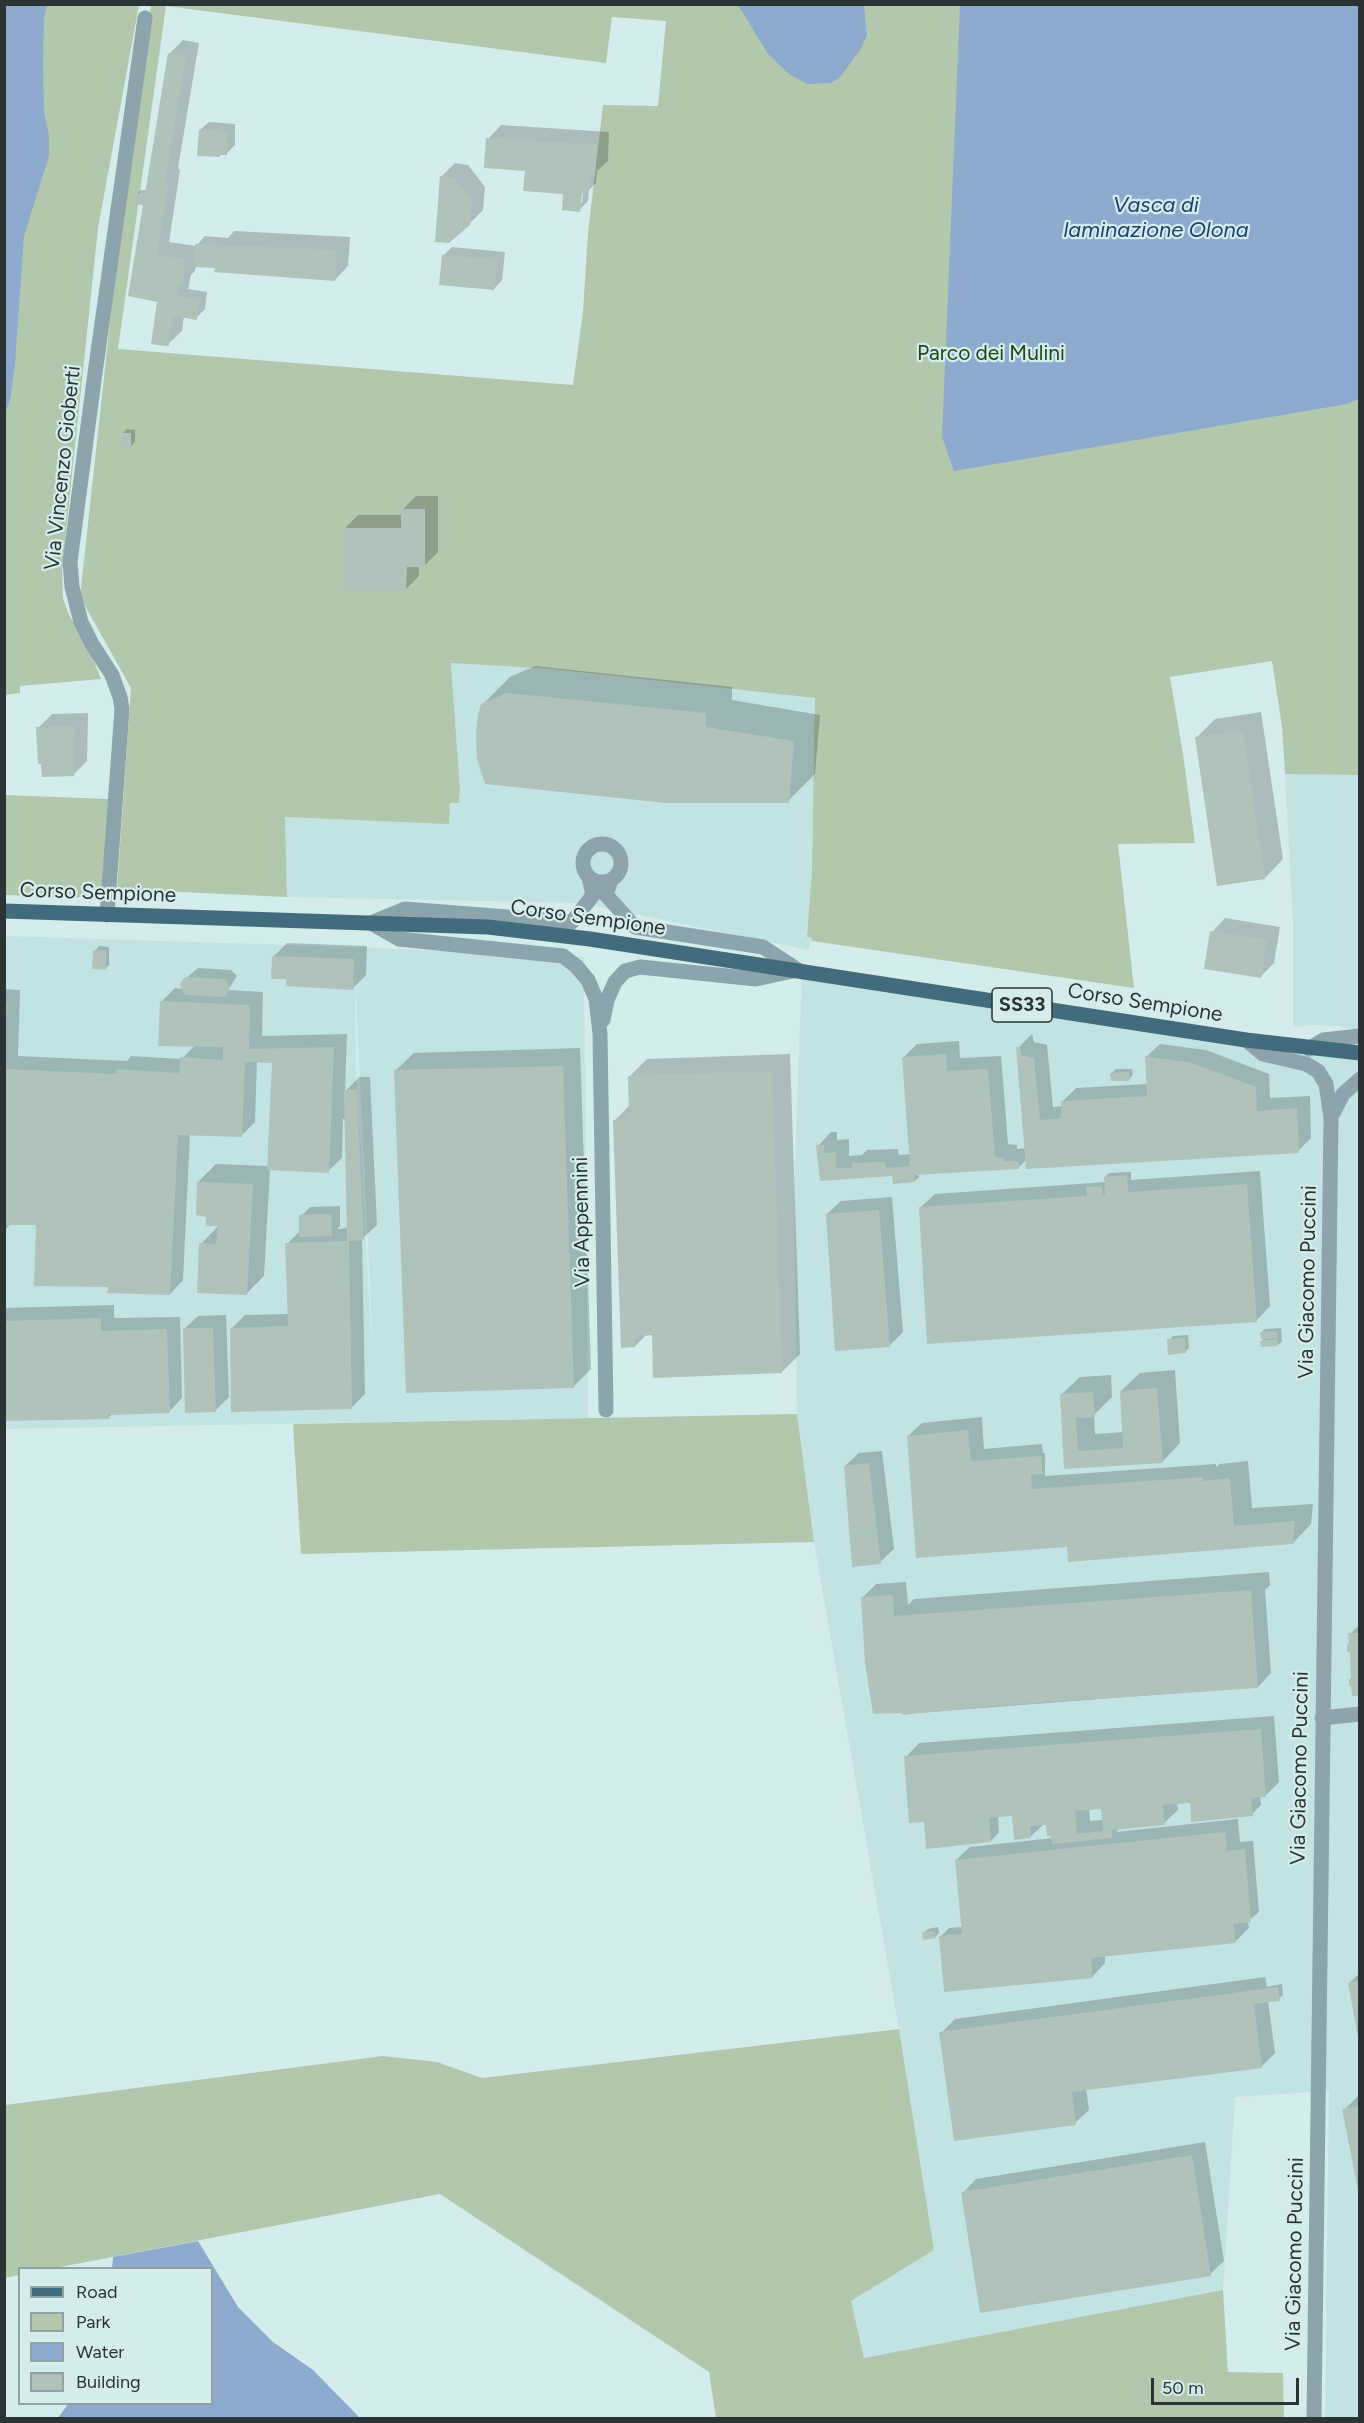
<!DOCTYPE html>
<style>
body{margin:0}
#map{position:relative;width:1364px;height:2423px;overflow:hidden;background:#d5ecec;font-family:Figtree,sans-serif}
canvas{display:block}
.frame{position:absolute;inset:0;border:6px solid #2b3434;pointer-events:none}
.legend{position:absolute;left:18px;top:2267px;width:195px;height:138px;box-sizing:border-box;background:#d5ecec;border:2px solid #91a2a2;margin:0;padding:8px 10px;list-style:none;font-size:18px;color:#2b3434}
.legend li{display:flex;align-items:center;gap:12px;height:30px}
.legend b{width:30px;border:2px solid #91a2a2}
.scale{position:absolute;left:1151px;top:2378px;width:148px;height:27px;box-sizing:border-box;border:3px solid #2b3434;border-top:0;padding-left:8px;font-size:18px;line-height:21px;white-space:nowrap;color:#2b3434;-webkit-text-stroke:4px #d5ecec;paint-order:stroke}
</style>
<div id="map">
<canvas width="1364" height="2423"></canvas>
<div class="frame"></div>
<ul class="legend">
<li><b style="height:8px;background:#426c7d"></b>Road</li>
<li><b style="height:16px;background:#b2c8ad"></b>Park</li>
<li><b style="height:16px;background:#8cabcf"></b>Water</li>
<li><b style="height:16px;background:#afc3bb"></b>Building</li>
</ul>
<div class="scale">50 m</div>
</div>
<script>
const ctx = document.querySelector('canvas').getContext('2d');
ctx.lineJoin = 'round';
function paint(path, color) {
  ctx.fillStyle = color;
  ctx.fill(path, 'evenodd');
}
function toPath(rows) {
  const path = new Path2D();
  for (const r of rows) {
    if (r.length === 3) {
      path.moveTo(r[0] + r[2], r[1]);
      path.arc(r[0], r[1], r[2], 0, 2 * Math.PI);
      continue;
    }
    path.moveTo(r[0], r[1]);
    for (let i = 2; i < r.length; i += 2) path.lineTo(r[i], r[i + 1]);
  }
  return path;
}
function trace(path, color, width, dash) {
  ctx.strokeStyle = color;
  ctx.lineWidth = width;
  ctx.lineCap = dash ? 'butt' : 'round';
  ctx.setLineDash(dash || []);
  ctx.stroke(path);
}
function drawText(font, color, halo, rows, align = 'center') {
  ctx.font = font + ' Figtree,sans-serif';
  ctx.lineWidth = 4.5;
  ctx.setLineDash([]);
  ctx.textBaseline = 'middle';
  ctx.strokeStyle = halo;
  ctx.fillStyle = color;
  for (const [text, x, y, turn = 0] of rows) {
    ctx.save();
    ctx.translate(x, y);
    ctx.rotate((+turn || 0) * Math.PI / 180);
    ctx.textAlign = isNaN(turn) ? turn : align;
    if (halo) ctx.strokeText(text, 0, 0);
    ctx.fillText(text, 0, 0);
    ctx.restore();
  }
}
paint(toPath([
 [451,663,551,669,816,698,812,869,807,936,812,937,809,950,580,903,287,897,285,817,449,823,450,803,459,802,460,791],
 [1285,774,1359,775,1359,1031,1338,1026,1311,1025,1293,1027,1293,921],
 [5,936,354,947,584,957,588,1418,5,1429],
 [355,977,372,1331,371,1331,356,1066],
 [802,974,1359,1056,1359,2418,1325,2418,1329,2091,1235,2097,1223,2290,864,2359,851,2301,934,2250,899,2029,814,1542,797,1414,794,1186]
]), '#c2e3e3');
paint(toPath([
 [5,5,139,5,98,228,62,570,63,598,69,615,89,648,101,679,20,686,20,693,5,695],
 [151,5,1359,5,1359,775,1285,774,1282,727,1272,661,1170,677,1183,754,1195,843,1118,844,1134,988,812,941,811,937,807,937,812,869,815,698,551,669,451,663,460,791,459,803,450,803,449,824,285,817,287,897,117,889,131,688,80,597,116,267],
 [166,6,606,63,612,17,666,21,658,106,603,105,588,233,583,312,573,385,118,349],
 [5,795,108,799,103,887,97,894,75,898,5,895],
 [797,1414,814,1542,301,1554,293,1424],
 [899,2029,934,2250,851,2301,864,2358,1223,2290,1228,2372,1283,2373,1284,2418,716,2418,709,2372,440,2194,55,2268,20,2268,19,2275,5,2278,5,2105,383,2056,437,2062,482,2078]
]), '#b2c8ad');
paint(toPath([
 [5,4,47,5,44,19,43,63,44,112,49,136,49,156,24,236,15,364,10,400,5,413],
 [738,5,864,5,867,35,860,50,841,76,831,83,807,84,789,74,768,54],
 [960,5,1359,5,1359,399,1347,404,954,471,942,437],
 [198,2241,238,2307,273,2342,313,2370,360,2418,58,2418,68,2404,212,2404,212,2268,112,2268,113,2257]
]), '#8cabcf');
paint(toPath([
 [183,40,199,43,178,168,180,170,169,242,196,246,205,236,228,238,234,231,350,237,348,266,335,280,217,264,196,265,195,271,191,275,188,289,207,292,205,309,196,318,184,316,182,331,168,344,159,301,145,204,137,194,141,190,147,190,170,53],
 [209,122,235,124,235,145,226,154,200,130],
 [501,125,609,132,608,161,597,171,596,183,589,190,588,201,579,210,565,193,526,169,488,139],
 [584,186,582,203,579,203],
 [455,163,468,165,485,187,483,210,469,224,442,176],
 [452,247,505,252,502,280,494,289,443,256],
 [127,429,135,430,135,442,131,446,123,433],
 [416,496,438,496,438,552,424,566,419,566,419,576,406,589,344,529,358,515,402,515,402,510],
 [535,666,732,687,732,700,820,715,815,774,788,801,482,705,510,677],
 [1261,712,1283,859,1265,878,1197,737,1215,719],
 [88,713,87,761,74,774,38,728,52,714],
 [1225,918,1280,927,1274,963,1260,977,1212,932],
 [287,943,367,946,366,975,352,989,288,978,274,956],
 [99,946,109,947,109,965,105,969,95,951],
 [198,968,231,970,237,976,228,990,263,992,262,1036,347,1034,345,1092,359,1077,370,1077,377,1225,362,1239,365,1394,352,1407,231,1329,245,1315,289,1314,287,1244,301,1230,301,1216,310,1207,340,1206,340,1226,337,1229,348,1228,346,1119,343,1119,342,1158,328,1171,270,1169,264,1276,246,1294,201,1244,220,1224,207,1215,198,1182,216,1164,268,1166,274,1061,257,1061,255,1122,241,1136,190,1134,183,1280,170,1294,109,1286,38,1224,10,1224,4,1232,4,989,20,990,18,1056,127,1061,131,1056,182,1059,195,1045,161,1002,175,988,183,989,184,980],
 [1032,1034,1034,1042,1047,1045,1053,1107,1062,1106,1062,1102,1076,1088,1148,1084,1146,1057,1160,1044,1206,1050,1269,1074,1270,1098,1310,1096,1311,1138,1298,1151,1027,1159,1019,1167,918,1174,919,1177,915,1181,894,1175,821,1179,818,1146,831,1132,837,1132,837,1140,849,1139,849,1156,862,1155,867,1150,898,1149,899,1155,911,1154,904,1057,917,1044,959,1041,960,1058,1001,1056,1008,1144,1017,1145,1017,1149,1026,1148,1018,1048],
 [580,1048,591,1369,573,1387,395,1071,414,1053],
 [790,1054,800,1354,782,1372,653,1334,647,1334,635,1346,615,1120,630,1105,629,1077,647,1059],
 [1116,1069,1132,1069,1133,1075,1129,1079,1112,1073],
 [1260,1171,1270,1306,1257,1320,921,1207,935,1194,1106,1182,1105,1177,1109,1173,1131,1172,1131,1180],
 [892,1197,903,1332,889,1346,827,1214,841,1201],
 [114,1305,114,1318,180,1317,182,1398,169,1412,113,1413,109,1417,4,1420,4,1308],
 [226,1315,229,1397,215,1411,184,1329,198,1316],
 [1281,1328,1282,1341,1278,1345,1262,1341,1264,1338,1261,1333,1265,1329],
 [1188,1335,1189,1348,1185,1352,1169,1340,1173,1336],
 [1175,1370,1180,1443,1162,1462,1066,1467,1061,1395,1080,1377,1111,1375,1112,1397,1094,1415,1095,1434,1124,1432,1121,1391,1140,1373],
 [982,1417,984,1449,1042,1444,1043,1453,1045,1453,1045,1476,1216,1464,1216,1467,1220,1464,1248,1461,1252,1508,1313,1504,1311,1524,1293,1543,1068,1545,908,1436,922,1423],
 [882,1451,894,1549,880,1562,845,1466,859,1453],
 [1269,1572,1270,1585,1265,1590,1271,1673,1258,1687,903,1714,862,1598,876,1584,906,1582,908,1605,914,1599],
 [1360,1624,1360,1694,1353,1694,1350,1679,1352,1677,1351,1650,1348,1645,1350,1634],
 [1274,1716,1279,1782,1266,1795,1260,1796,1261,1805,1252,1814,1191,1801,1177,1802,1178,1810,1164,1823,1120,1828,1116,1832,1238,1819,1240,1842,1253,1841,1259,1912,1248,1921,1249,1928,1235,1942,1105,1955,1105,1963,1092,1977,940,1937,949,1928,963,1927,956,1860,970,1847,1053,1838,1047,1823,1044,1824,1030,1837,1014,1814,998,1815,999,1832,991,1841,926,1823,906,1757,919,1743],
 [1103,1808,1104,1820,1090,1821,1089,1809],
 [938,1927,939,1933,935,1937,924,1933,928,1929],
 [1360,1973,1360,2035,1349,1983],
 [1265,1977,1267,1987,1282,1984,1283,1995,1279,1999,1268,2001,1275,2053,1262,2066,1086,2088,1089,2110,1075,2123,941,2033,955,2019],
 [1358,2096,1360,2096,1360,2188,1344,2110],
 [1205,2142,1224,2261,1210,2274,963,2193,976,2179]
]), '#0003');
paint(toPath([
 [168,53,186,56,165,182,168,183,157,255,185,259,182,286,178,286,176,296,199,301,197,320,173,316,169,346,166,346,151,344,157,302,128,296,143,205,134,204,136,193,145,194],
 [199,130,227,132,227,155,220,155,220,157,197,156],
 [486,138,597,145,595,176,590,175,588,193,582,193,580,212,562,210,563,194,523,191,525,171,484,168],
 [440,176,454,178,472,201,470,225,449,243,435,242],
 [195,244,337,250,335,281,214,272,215,268,194,267],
 [442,255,497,260,494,290,439,285],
 [122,433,131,433,131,448,122,447],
 [401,509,425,509,425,567,407,567,406,591,342,591,343,528,401,528],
 [507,693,706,713,706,727,794,741,789,803,666,803,485,784,477,759,476,734,478,714,481,704],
 [75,726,74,776,42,777,41,764,38,764,36,727],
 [1243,730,1265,879,1217,886,1195,737],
 [1210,931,1267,940,1261,978,1204,969],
 [93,950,106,950,106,970,92,969],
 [272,956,354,959,353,990,286,986,286,979,271,979],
 [187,977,224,979,228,983,229,991,225,996,219,997,187,995,183,993,180,984,184,978],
 [160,1001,250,1005,249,1049,334,1047,329,1173,267,1170,272,1063,245,1062,242,1137,178,1135,170,1295,107,1293,108,1287,34,1286,36,1225,4,1225,4,1069,117,1074,116,1069,179,1073,180,1057,223,1060,223,1047,158,1046],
 [4,1003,7,1003,6,1029,4,1029],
 [1016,1047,1020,1047,1021,1055,1034,1058,1040,1120,1061,1118,1061,1101,1147,1096,1145,1056,1192,1063,1256,1087,1257,1111,1297,1108,1299,1153,1026,1169],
 [946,1054,947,1071,988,1069,995,1157,1004,1158,1004,1161,1019,1161,1019,1169,914,1175,915,1182,893,1184,892,1176,820,1181,816,1145,824,1145,824,1153,836,1152,836,1168,852,1168,852,1163,885,1162,886,1168,910,1166,902,1057],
 [563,1066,574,1388,406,1393,394,1070],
 [772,1071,782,1373,653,1378,652,1335,635,1337,635,1347,621,1348,613,1120,629,1119,628,1076],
 [1129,1072,1129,1081,1111,1081,1110,1073],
 [344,1090,357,1090,364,1240,349,1241,352,1409,231,1412,230,1328,288,1326,285,1243,347,1241],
 [1127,1175,1128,1192,1247,1184,1257,1322,927,1344,919,1207,1087,1196,1086,1187,1102,1186,1102,1195,1105,1195,1104,1177],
 [197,1182,253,1184,247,1295,197,1293,199,1243,216,1244,218,1226,206,1226,206,1217,196,1215],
 [879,1210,890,1347,835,1351,826,1214],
 [331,1214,332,1236,299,1237,299,1215],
 [101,1318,101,1331,167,1329,170,1413,108,1415,110,1419,4,1421,4,1321],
 [183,1328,213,1328,216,1412,185,1413],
 [1277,1331,1278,1338,1261,1339,1260,1332],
 [1185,1338,1186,1353,1168,1355,1167,1339],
 [1278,1339,1278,1346,1261,1347,1260,1341],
 [1157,1388,1163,1463,1064,1469,1060,1394,1093,1392,1095,1417,1076,1418,1078,1451,1123,1448,1120,1391],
 [968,1430,971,1461,1041,1456,1043,1474,1031,1475,1032,1489,1203,1477,1203,1481,1230,1478,1234,1526,1295,1521,1293,1544,1068,1562,1067,1547,916,1558,907,1436],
 [869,1463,881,1564,852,1567,844,1466],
 [1251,1590,1258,1688,994,1706,902,1715,902,1713,873,1714,865,1663,861,1597,893,1595,894,1616],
 [1348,1633,1359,1633,1359,1696,1352,1696,1351,1686,1349,1686,1349,1679,1351,1679,1350,1652,1347,1652,1347,1644,1349,1644],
 [1261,1729,1266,1797,1251,1798,1253,1816,1191,1822,1190,1803,1163,1805,1165,1825,1112,1830,1112,1838,1052,1844,1051,1836,1047,1836,1046,1825,1030,1826,1031,1838,1014,1840,1012,1816,999,1817,989,1818,991,1842,926,1849,924,1822,909,1823,904,1756],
 [1101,1809,1103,1831,1077,1834,1075,1811],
 [1225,1832,1227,1851,1245,1849,1251,1922,1233,1924,1236,1943,1091,1958,1093,1978,944,1992,939,1936,962,1934,955,1860],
 [935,1931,936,1938,923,1940,922,1932],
 [1359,1980,1359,2037,1358,2037,1348,1983],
 [1278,1987,1280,2001,1254,2004,1262,2068,1072,2092,1076,2125,954,2141,939,2032],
 [1359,2106,1359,2190,1358,2190,1342,2109],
 [1192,2155,1211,2276,980,2313,961,2192]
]), '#afc3bb');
trace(toPath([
 [602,863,19],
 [611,880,606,895,635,927,763,947,798,970],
 [107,915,122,709,120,697,112,675,92,644,81,622,72,587,70,562,95,373,145,18],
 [371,923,399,939,563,956,576,966,588,980,596,999,600,1034,606,1410],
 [371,923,405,909,572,922,593,895,589,877],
 [603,1020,607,1000,615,982,625,971,640,967,756,979,793,971],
 [1246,1040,1263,1054,1306,1064,1318,1071,1326,1084,1331,1118,1314,2418],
 [1309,1049,1323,1040,1360,1036],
 [1332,1115,1343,1094,1360,1079],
 [1322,1718,1360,1714]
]), '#8ea4ad', 15);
trace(toPath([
 [4,911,488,927,590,939,1246,1040,1360,1053]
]), '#426c7d', 15);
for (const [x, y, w] of [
 [1022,1005,60]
]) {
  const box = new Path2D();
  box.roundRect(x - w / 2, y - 17, w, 34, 4.5);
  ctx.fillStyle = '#d5ecec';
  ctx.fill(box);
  trace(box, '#2b3434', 1.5);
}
drawText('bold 20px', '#2b3434', null, [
 ["SS33",1022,1005]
]);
drawText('21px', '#1d4814', '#d5ecec', [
 ["Parco dei Mulini",991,354]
]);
drawText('21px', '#2b3434', '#d5ecec', [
 ["Via Vincenzo Gioberti",63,468,-84],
 ["Corso Sempione",98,893,2],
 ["Corso Sempione",588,918,8],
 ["Corso Sempione",1145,1003,9],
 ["Via Appennini",582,1222,-91],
 ["Via Giacomo Puccini",1308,1282,-89],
 ["Via Giacomo Puccini",1300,1768,-89],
 ["Via Giacomo Puccini",1295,2254,-89]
]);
drawText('italic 22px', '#194373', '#d5ecec', [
 ["Vasca di",1156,206],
 ["laminazione Olona",1156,231]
]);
</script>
